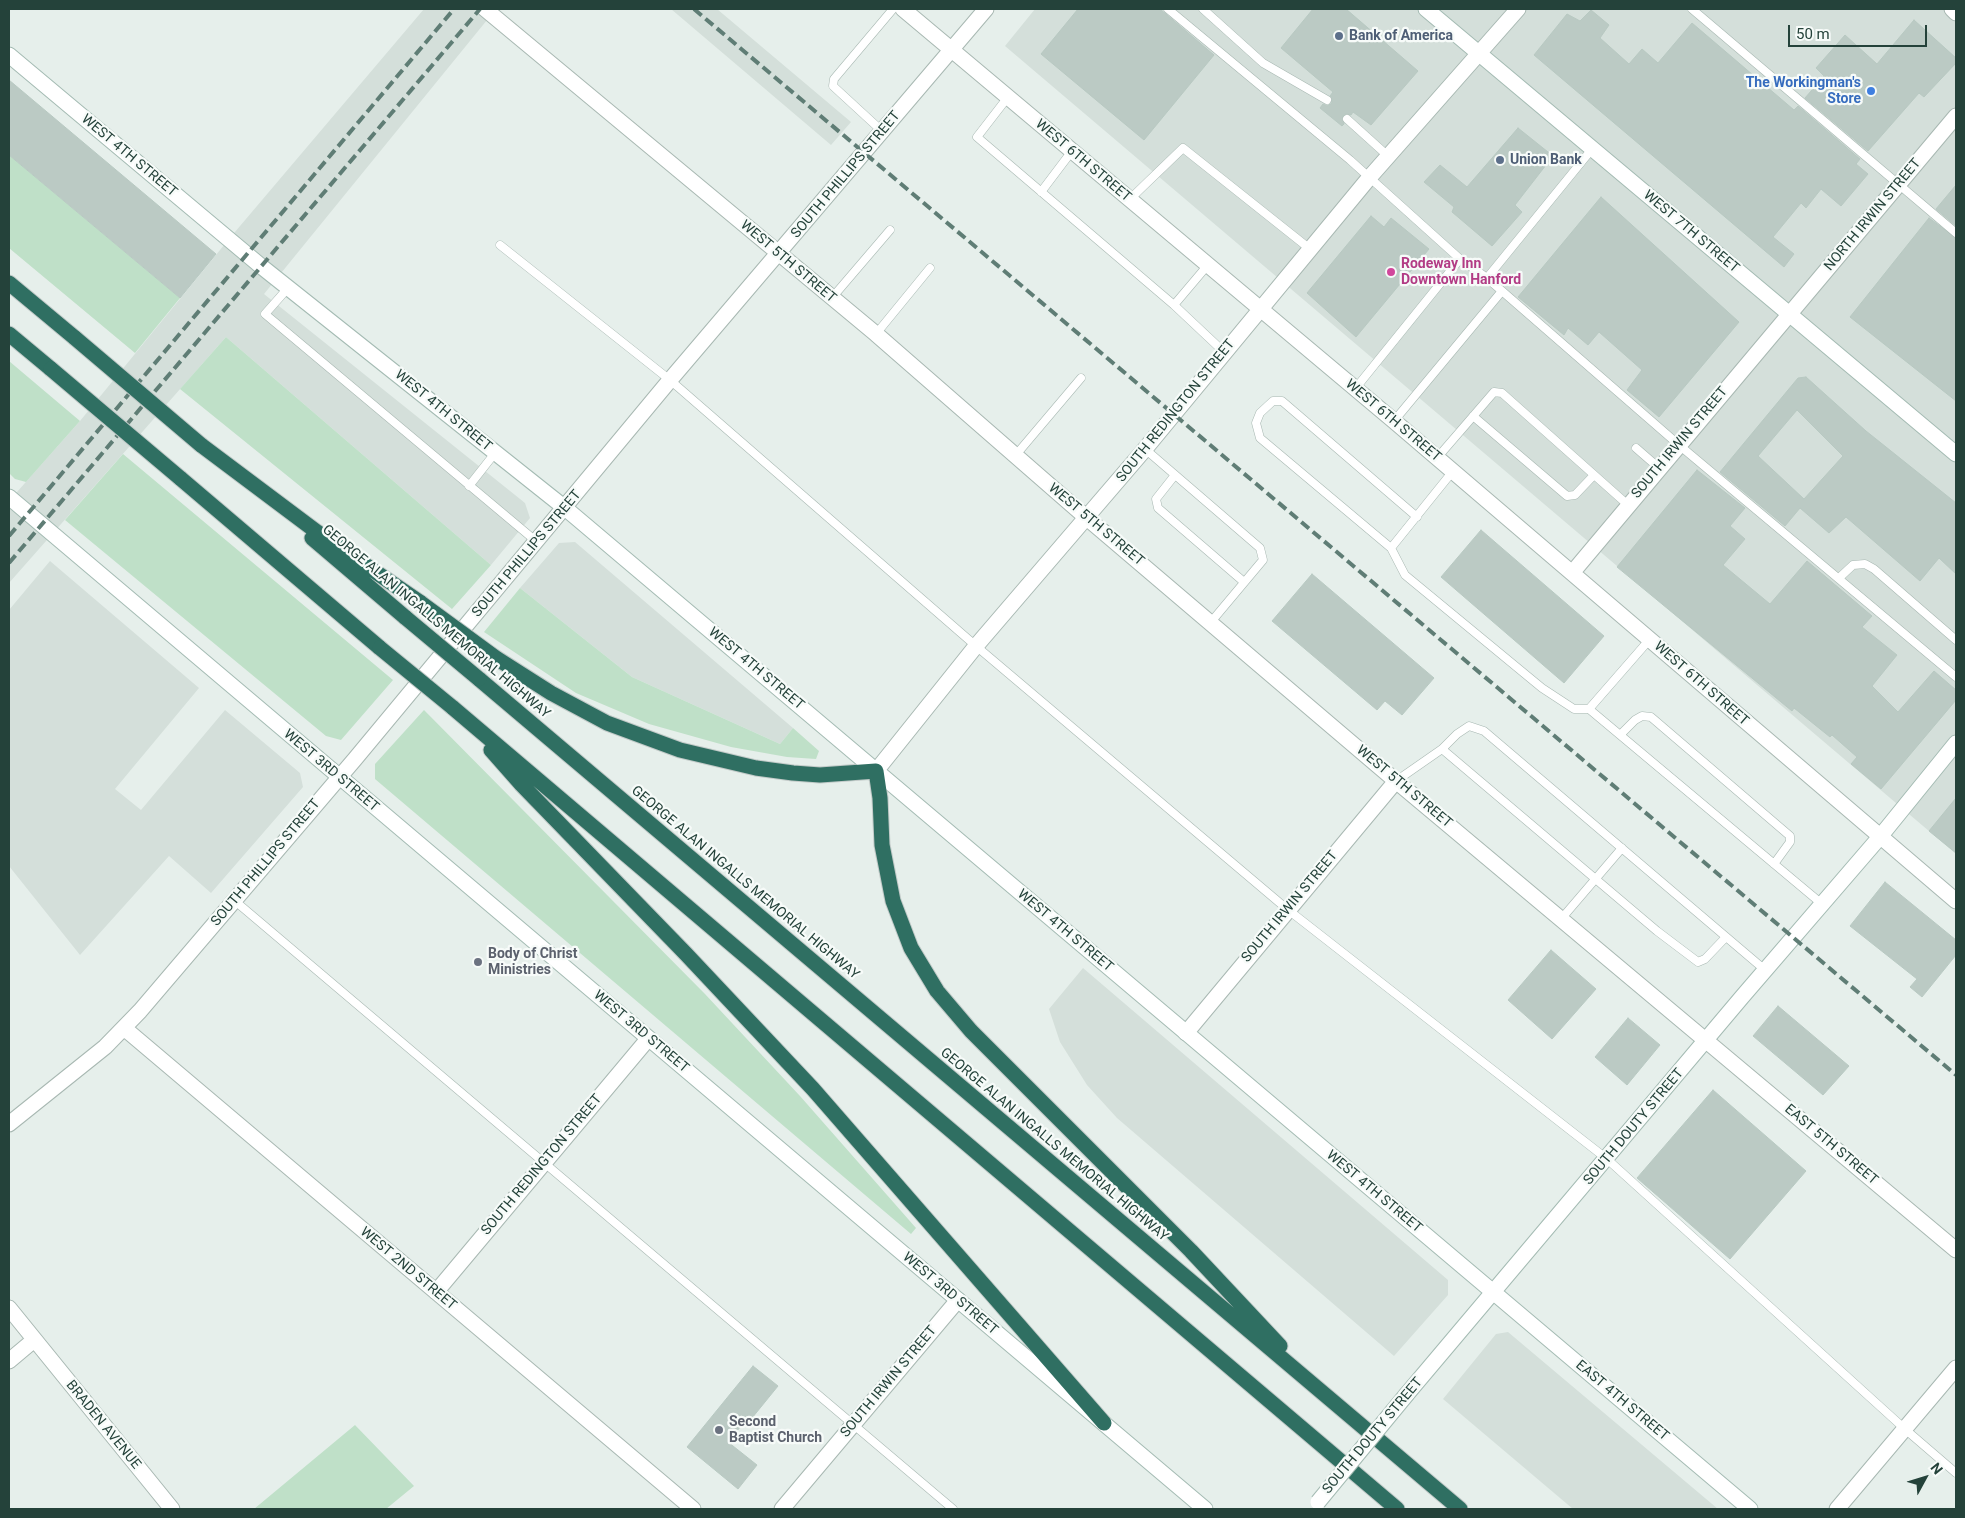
<!DOCTYPE html>
<style>
body{margin:0}
#map{position:relative;width:1965px;height:1518px;overflow:hidden;background:#e6efeb;font-family:Roboto,sans-serif}
canvas{display:block}
.frame{position:absolute;inset:0;border:10px solid #24423a;pointer-events:none}
.north{position:absolute;left:1900px;top:1453px;width:50px;height:50px;-webkit-text-stroke:4px #f7fbf9;paint-order:stroke;rotate:51deg;font-size:14px;font-weight:700;line-height:20px;text-align:center;color:#24423a}
.north::after{content:'';display:block;margin:auto;width:18px;height:22px;background:#24423a;clip-path:polygon(50% 0,100% 100%,50% 72%,0 100%)}
.scale{position:absolute;left:1788px;top:25px;width:139px;height:22px;box-sizing:border-box;border:2px solid #24423a;border-top:0;padding-left:6px;font-size:15px;line-height:18px;white-space:nowrap;color:#24423a;-webkit-text-stroke:4px #f7fbf9;paint-order:stroke}
</style>
<div id="map">
<canvas width="1965" height="1518"></canvas>
<div class="frame"></div>
<div class="north">N</div>
<div class="scale">50 m</div>
</div>
<script>
const ctx = document.querySelector('canvas').getContext('2d');
ctx.lineJoin = 'round';
function paint(path, color) {
  ctx.fillStyle = color;
  ctx.fill(path, 'evenodd');
}
function toPath(rows) {
  const path = new Path2D();
  for (const r of rows) {
    path.moveTo(r[0], r[1]);
    for (let i = 2; i < r.length; i += 2) path.lineTo(r[i], r[i + 1]);
  }
  return path;
}
function trace(path, color, width, dash) {
  ctx.strokeStyle = color;
  ctx.lineWidth = width;
  ctx.lineCap = dash ? 'butt' : 'round';
  ctx.setLineDash(dash || []);
  ctx.stroke(path);
}
function drawText(font, color, halo, rows, align = 'center') {
  ctx.font = font + ' Roboto,sans-serif';
  ctx.lineWidth = 4.5;
  ctx.setLineDash([]);
  ctx.textBaseline = 'middle';
  ctx.strokeStyle = halo;
  ctx.fillStyle = color;
  for (const [text, x, y, turn = 0] of rows) {
    ctx.save();
    ctx.translate(x, y);
    ctx.rotate((+turn || 0) * Math.PI / 180);
    ctx.textAlign = isNaN(turn) ? turn : align;
    if (halo) ctx.strokeText(text, 0, 0);
    ctx.fillText(text, 0, 0);
    ctx.restore();
  }
}
paint(toPath([
 [424,9,496,9,264,294,525,503,530,518,491,565,226,337,9,583,9,501,80,421,229,239],
 [671,9,717,9,851,122,831,145],
 [1035,9,1956,9,1956,854,1005,46],
 [575,542,793,728,780,744,632,677,520,588,559,543],
 [50,561,199,688,115,789,141,810,225,710,300,773,303,787,211,893,169,856,80,955,9,866,9,610],
 [1083,968,1448,1280,1448,1295,1394,1356,1117,1118,1087,1085,1060,1042,1049,1009],
 [1508,1332,1718,1509,1573,1509,1443,1399,1496,1334]
]), '#d4dfda');
paint(toPath([
 [9,155,180,298,135,353,9,248],
 [226,337,491,565,452,609,180,389],
 [9,361,80,421,26,482,15,479,9,473],
 [123,454,393,680,341,740,326,736,65,520],
 [520,588,632,677,780,744,793,728,819,751,816,759,787,757,731,747,649,724,576,693,484,632],
 [424,710,705,994,800,1096,916,1228,911,1234,375,779,375,764],
 [355,1425,414,1486,386,1509,254,1509]
]), '#bfe0c8');
const building = toPath([
 [1078,9,1160,9,1214,55,1144,140,1041,54,1078,9],
 [1313,9,1346,9,1418,71,1371,125,1353,112,1351,115,1346,114,1343,116,1344,124,1342,126,1320,108,1323,104,1327,106,1332,103,1330,96,1333,92,1281,48,1313,9],
 [1591,10,1609,25,1600,38,1629,64,1642,49,1658,63,1692,23,1794,110,1798,106,1860,159,1856,164,1868,174,1841,206,1821,189,1806,208,1801,203,1773,237,1794,254,1784,267,1534,55,1567,14,1580,21,1591,10],
 [1914,20,1956,58,1956,63,1924,97,1919,93,1868,151,1805,98,1824,76,1816,68,1845,35,1877,64,1914,20],
 [9,80,216,254,180,298,9,155,9,80],
 [1518,128,1553,156,1515,205,1522,212,1492,246,1452,212,1454,207,1424,182,1440,165,1467,187,1518,128],
 [1956,185,1956,226,1936,209,1956,185],
 [1601,197,1739,322,1659,417,1627,390,1642,370,1599,332,1588,345,1568,328,1564,335,1518,297,1601,197],
 [1371,216,1384,227,1391,218,1429,249,1356,337,1307,293,1371,216],
 [1929,218,1956,238,1956,401,1850,317,1929,218],
 [1806,377,1866,431,1956,503,1956,574,1939,558,1920,581,1846,517,1829,533,1800,508,1785,526,1720,472,1798,378,1806,377],
 [1797,410,1843,456,1804,499,1758,456,1797,410],
 [1697,470,1745,508,1730,526,1745,539,1723,565,1770,604,1807,561,1872,616,1862,627,1897,655,1872,686,1898,712,1934,671,1956,690,1956,700,1881,789,1851,764,1857,757,1832,735,1830,737,1794,708,1792,711,1617,567,1697,470],
 [1481,530,1604,636,1564,683,1441,577,1481,530],
 [1312,574,1434,678,1402,715,1385,701,1377,710,1272,621,1312,574],
 [1956,798,1956,853,1929,831,1956,798],
 [1885,882,1956,940,1956,955,1922,997,1910,987,1917,979,1850,926,1885,882],
 [1551,950,1596,989,1552,1039,1508,1000,1551,950],
 [1778,1006,1849,1066,1823,1095,1753,1036,1778,1006],
 [1628,1018,1660,1045,1627,1085,1595,1057,1628,1018],
 [1713,1090,1806,1171,1730,1259,1637,1178,1713,1090],
 [753,1366,778,1386,752,1418,749,1416,728,1442,757,1465,738,1489,687,1447,753,1366]
]);
paint(building, '#bbcac4');
trace(building, '#b8c9c2', 1);
const lane = toPath([
 [1168,9,1350,160,1460,259,1487,278,1679,445,1956,677],
 [1203,9,1263,63,1327,100],
 [1692,9,1956,233],
 [1008,97,977,137,1174,305,1207,266],
 [1347,119,1388,156],
 [883,132,833,86,834,79,893,9],
 [1041,192,1072,151],
 [1129,200,1183,148,1310,249],
 [500,245,670,380,976,646,1287,909,1607,1159,1906,1430,1956,1473],
 [1487,278,1592,149],
 [288,288,265,314,537,542],
 [831,299,890,230],
 [1174,305,1224,352],
 [876,334,930,268],
 [1355,389,1460,259],
 [1473,416,1567,496,1575,495,1594,475],
 [1394,421,1502,291],
 [1636,448,1659,468],
 [1145,449,1260,548,1263,560,1211,622],
 [1015,456,1081,378],
 [1437,458,1494,392,1502,393,1628,505],
 [1175,475,1156,499,1158,508,1244,582],
 [469,486,495,453],
 [1417,517,1282,401,1273,401,1260,413,1256,423,1260,438,1391,548,1405,575,1542,688,1574,709,1589,709,1650,639],
 [1391,548,1453,471],
 [1839,578,1853,565,1865,564,1874,569,1956,640],
 [1589,709,1822,904],
 [1621,734,1635,720,1642,716,1651,717,1790,836,1790,842,1774,864],
 [1442,749,1657,931,1698,962,1705,959,1726,937],
 [1396,781,1442,749,1457,734,1469,726,1484,731,1765,970],
 [235,901,953,1509],
 [1562,918,1622,848]
]);
const street = toPath([
 [485,9,876,334,1087,518,1396,781,1956,1250],
 [903,9,1394,421,1956,901],
 [1952,9,1956,13],
 [1572,573,1956,116],
 [876,771,976,646,1145,449,1369,178,1518,9],
 [124,1028,693,1509],
 [1186,1033,1396,781],
 [9,1124,105,1047,140,1011,355,759,670,380,986,9],
 [436,1292,648,1039],
 [9,1308,172,1509],
 [9,1361,34,1340],
 [782,1509,958,1300],
 [1837,1509,1956,1368]
]);
const secondary = toPath([
 [1426,9,1956,454],
 [9,55,262,267,565,508,1750,1509],
 [9,497,1205,1509],
 [1407,1394,1742,997,1879,838,1956,743]
]);
const highway = toPath([
 [9,283,75,338],
 [9,334,51,369],
 [201,445,317,532,421,603],
 [180,478,380,648],
 [312,538,406,618],
 [496,658,551,693,607,723,680,750,756,768,793,773,820,775,876,771,880,798,882,845,893,901,911,948,937,991,971,1031,1191,1251,1280,1346],
 [479,679,1460,1509],
 [452,707,1397,1509],
 [491,750,521,784,686,954,813,1089,1104,1423]
]);
trace(lane, '#a8b8b2', 9);
trace(street, '#a8b8b2', 17);
trace(secondary, '#a4bbb3', 17);
trace(highway, '#c2cac8', 17);
trace(lane, '#fff', 8);
trace(street, '#fff', 15);
trace(secondary, '#fff', 15);
trace(highway, '#2f6f62', 15);
trace(toPath([
 [694,9,1956,1075],
 [9,536,454,9],
 [9,563,480,9]
]), '#5f7d75', 4, [10, 5]);
const secondaryBridge = toPath([
 [1318,1502,1407,1394]
]);
const highwayBridge = toPath([
 [75,338,201,445],
 [51,369,180,478],
 [421,603,496,658],
 [406,618,479,679],
 [380,648,452,707]
]);
trace(secondaryBridge, '#a4bbb3', 17, []);
trace(highwayBridge, '#c2cac8', 17, []);
trace(secondaryBridge, '#fff', 15);
trace(highwayBridge, '#2f6f62', 15);
for (const [x, y, r, color] of [
 [1339,36,5,"#5c6f8a"],
 [1871,91,5,"#3f7fe0"],
 [1500,160,5,"#5c6f8a"],
 [1391,272,5,"#d1479c"],
 [478,962,5,"#6b7280"],
 [719,1430,5,"#6b7280"]
]) {
  const dot = new Path2D();
  dot.arc(x, y, r, 0, 2 * Math.PI);
  ctx.fillStyle = color;
  ctx.fill(dot);
  trace(dot, '#f7fbf9', 2);
}
drawText('bold 14px', '#4e5e75', '#f7fbf9', [
 ["Bank of America",1349,36],
 ["Union Bank",1510,160]
], 'left');
drawText('bold 14px', '#366cbe', '#f7fbf9', [
 ["The Workingman's",1861,83],
 ["Store",1861,99]
], 'right');
drawText('14px', '#24423a', '#f7fbf9', [
 ["WEST 4TH STREET",129,156,40],
 ["WEST 6TH STREET",1083,161,40],
 ["SOUTH PHILLIPS STREET",846,175,-50],
 ["NORTH IRWIN STREET",1873,215,-50],
 ["WEST 7TH STREET",1691,232,40],
 ["WEST 5TH STREET",788,262,40],
 ["WEST 4TH STREET",443,411,39],
 ["SOUTH REDINGTON STREET",1176,411,-51],
 ["WEST 6TH STREET",1393,421,40],
 ["SOUTH IRWIN STREET",1680,443,-50],
 ["WEST 5TH STREET",1096,525,40],
 ["SOUTH PHILLIPS STREET",527,554,-50],
 ["GEORGE ALAN INGALLS MEMORIAL HIGHWAY",436,622,40],
 ["WEST 4TH STREET",756,669,40],
 ["WEST 6TH STREET",1701,684,41],
 ["WEST 3RD STREET",331,771,40],
 ["WEST 5TH STREET",1404,787,40],
 ["SOUTH PHILLIPS STREET",266,863,-50],
 ["GEORGE ALAN INGALLS MEMORIAL HIGHWAY",745,883,40],
 ["SOUTH IRWIN STREET",1290,907,-50],
 ["WEST 4TH STREET",1065,931,40],
 ["WEST 3RD STREET",641,1032,40],
 ["SOUTH DOUTY STREET",1634,1127,-50],
 ["GEORGE ALAN INGALLS MEMORIAL HIGHWAY",1054,1145,40],
 ["EAST 5TH STREET",1831,1145,40],
 ["SOUTH REDINGTON STREET",542,1165,-50],
 ["WEST 4TH STREET",1374,1192,40],
 ["WEST 2ND STREET",408,1269,40],
 ["WEST 3RD STREET",950,1294,40],
 ["SOUTH IRWIN STREET",889,1382,-50],
 ["EAST 4TH STREET",1622,1401,40],
 ["BRADEN AVENUE",103,1425,51],
 ["SOUTH DOUTY STREET",1373,1436,-50]
]);
drawText('bold 14px', '#b23c85', '#f7fbf9', [
 ["Rodeway Inn",1401,264],
 ["Downtown Hanford",1401,280]
], 'left');
drawText('bold 14px', '#5b616d', '#f7fbf9', [
 ["Body of Christ",488,954],
 ["Ministries",488,970],
 ["Second",729,1422],
 ["Baptist Church",729,1438]
], 'left');
</script>
